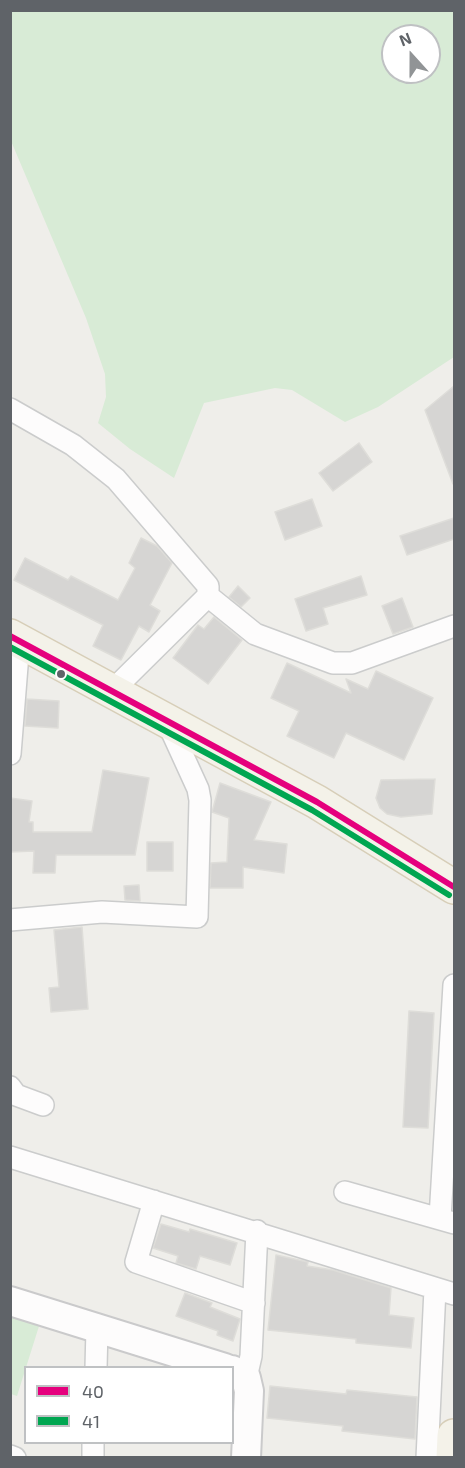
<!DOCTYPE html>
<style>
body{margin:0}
#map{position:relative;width:465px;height:1468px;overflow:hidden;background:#efeeea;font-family:"Exo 2",sans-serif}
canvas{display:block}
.frame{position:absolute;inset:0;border:12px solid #5f6368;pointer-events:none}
.legend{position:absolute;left:24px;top:1366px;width:210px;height:78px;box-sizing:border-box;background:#fff;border:2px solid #bfc1c3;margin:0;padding:8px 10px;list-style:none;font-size:18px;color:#5f6368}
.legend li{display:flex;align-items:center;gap:12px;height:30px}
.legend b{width:30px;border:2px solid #bfc1c3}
.north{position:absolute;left:381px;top:24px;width:60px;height:60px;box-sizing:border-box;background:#fff;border:2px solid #bfc1c3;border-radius:50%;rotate:339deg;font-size:16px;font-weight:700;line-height:24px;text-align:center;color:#5f6368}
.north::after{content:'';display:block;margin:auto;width:21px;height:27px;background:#919496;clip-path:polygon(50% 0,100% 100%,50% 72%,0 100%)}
</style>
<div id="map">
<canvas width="465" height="1468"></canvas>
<div class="frame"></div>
<ul class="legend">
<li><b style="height:8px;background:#e5007d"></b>40</li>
<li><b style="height:8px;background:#00a651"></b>41</li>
</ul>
<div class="north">N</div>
</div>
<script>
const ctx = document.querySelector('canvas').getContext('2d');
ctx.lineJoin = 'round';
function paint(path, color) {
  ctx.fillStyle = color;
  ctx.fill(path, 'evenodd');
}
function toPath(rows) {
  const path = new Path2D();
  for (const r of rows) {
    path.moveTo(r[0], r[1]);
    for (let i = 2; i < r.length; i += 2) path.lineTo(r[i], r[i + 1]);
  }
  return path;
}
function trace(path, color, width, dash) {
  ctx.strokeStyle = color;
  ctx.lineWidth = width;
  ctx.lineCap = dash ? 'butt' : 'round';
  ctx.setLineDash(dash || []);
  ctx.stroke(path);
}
paint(toPath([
 [11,10,454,11,454,357,378,407,345,422,292,390,275,388,204,403,174,478,130,449,98,423,106,397,105,374,86,318,11,141],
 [393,36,429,36,429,72,393,72],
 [10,1314,40,1323,17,1396,11,1394]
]), '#d8ebd6');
const building = toPath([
 [454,386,454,484,453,484,425,410,454,386],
 [359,443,372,462,333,491,319,473,359,443],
 [312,499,322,526,285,540,275,512,312,499],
 [454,518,454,539,407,555,400,536,454,518],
 [141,538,157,546,172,563,150,605,160,611,149,632,139,626,121,660,93,646,103,625,14,580,25,558,68,580,71,576,118,600,135,568,129,563,141,538],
 [361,576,367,595,323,608,328,624,306,631,295,599,361,576],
 [238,586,250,598,241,607,229,597,238,586],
 [402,598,413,627,393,634,382,606,402,598],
 [214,617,242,640,208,684,173,658,198,625,204,629,214,617],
 [287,663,351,693,346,679,368,689,376,671,433,698,404,760,346,733,334,758,287,736,299,711,271,698,287,663],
 [27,699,59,701,58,728,25,726,27,699],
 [103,770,149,778,135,855,56,855,55,873,33,873,34,851,10,852,10,798,32,801,29,822,33,822,33,832,92,832,103,770],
 [435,779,432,814,401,817,387,814,380,808,376,798,381,780,435,779],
 [220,783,271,802,254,840,287,844,284,873,243,867,243,888,210,888,211,863,227,862,229,818,212,812,220,783],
 [147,842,173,842,173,871,147,871,147,842],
 [139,885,140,901,125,900,124,886,139,885],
 [82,927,88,1009,51,1012,49,988,59,987,54,930,82,927],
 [409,1011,434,1013,428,1128,403,1127,409,1011],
 [161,1224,189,1232,190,1229,237,1243,230,1265,200,1256,196,1269,176,1263,178,1256,153,1248,161,1224],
 [276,1255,308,1262,307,1266,333,1270,391,1288,389,1315,414,1318,411,1348,356,1343,356,1339,268,1330,276,1255],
 [185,1293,212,1303,210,1307,240,1319,233,1341,217,1335,218,1331,176,1316,185,1293],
 [270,1386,346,1394,347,1390,417,1397,415,1439,342,1431,343,1426,267,1418,270,1386]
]);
paint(building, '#d6d5d3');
trace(building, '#deddd9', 1.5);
const street = toPath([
 [10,409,73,445,116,479,208,586,208,596],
 [113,690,208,596,255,634,333,663,352,663,454,626],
 [10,754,19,641],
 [10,920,102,912,197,917,200,800,198,789,166,719],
 [10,1087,16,1095,43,1105],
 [10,1157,454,1294],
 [345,1192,454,1223],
 [154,1201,136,1262,254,1303],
 [440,1218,454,985],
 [96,1368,97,1328],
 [246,1378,251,1356,257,1231],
 [10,1456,15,1458],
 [93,1458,93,1442],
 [427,1458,435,1289]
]);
const secondary = toPath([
 [10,1301,225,1368],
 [232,1370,246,1378,249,1391,246,1458]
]);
const primary = toPath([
 [10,636,317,802,454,887],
 [453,1458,454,1436]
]);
trace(street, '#cbcccc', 24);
trace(secondary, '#cacacb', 32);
trace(primary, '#d7ceb8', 36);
trace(street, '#fdfcfc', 21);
trace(secondary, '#fdfcfc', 28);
trace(primary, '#f4f2e9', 33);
trace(toPath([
 [10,636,317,802,454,887]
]), '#e5007d', 6);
trace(toPath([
 [10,647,312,810,449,895]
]), '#00a651', 6);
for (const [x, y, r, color] of [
 [61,674,5,"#5f6368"]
]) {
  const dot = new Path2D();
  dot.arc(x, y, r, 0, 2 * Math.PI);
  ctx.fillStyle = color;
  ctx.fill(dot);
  trace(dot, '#fff', 2);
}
</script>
